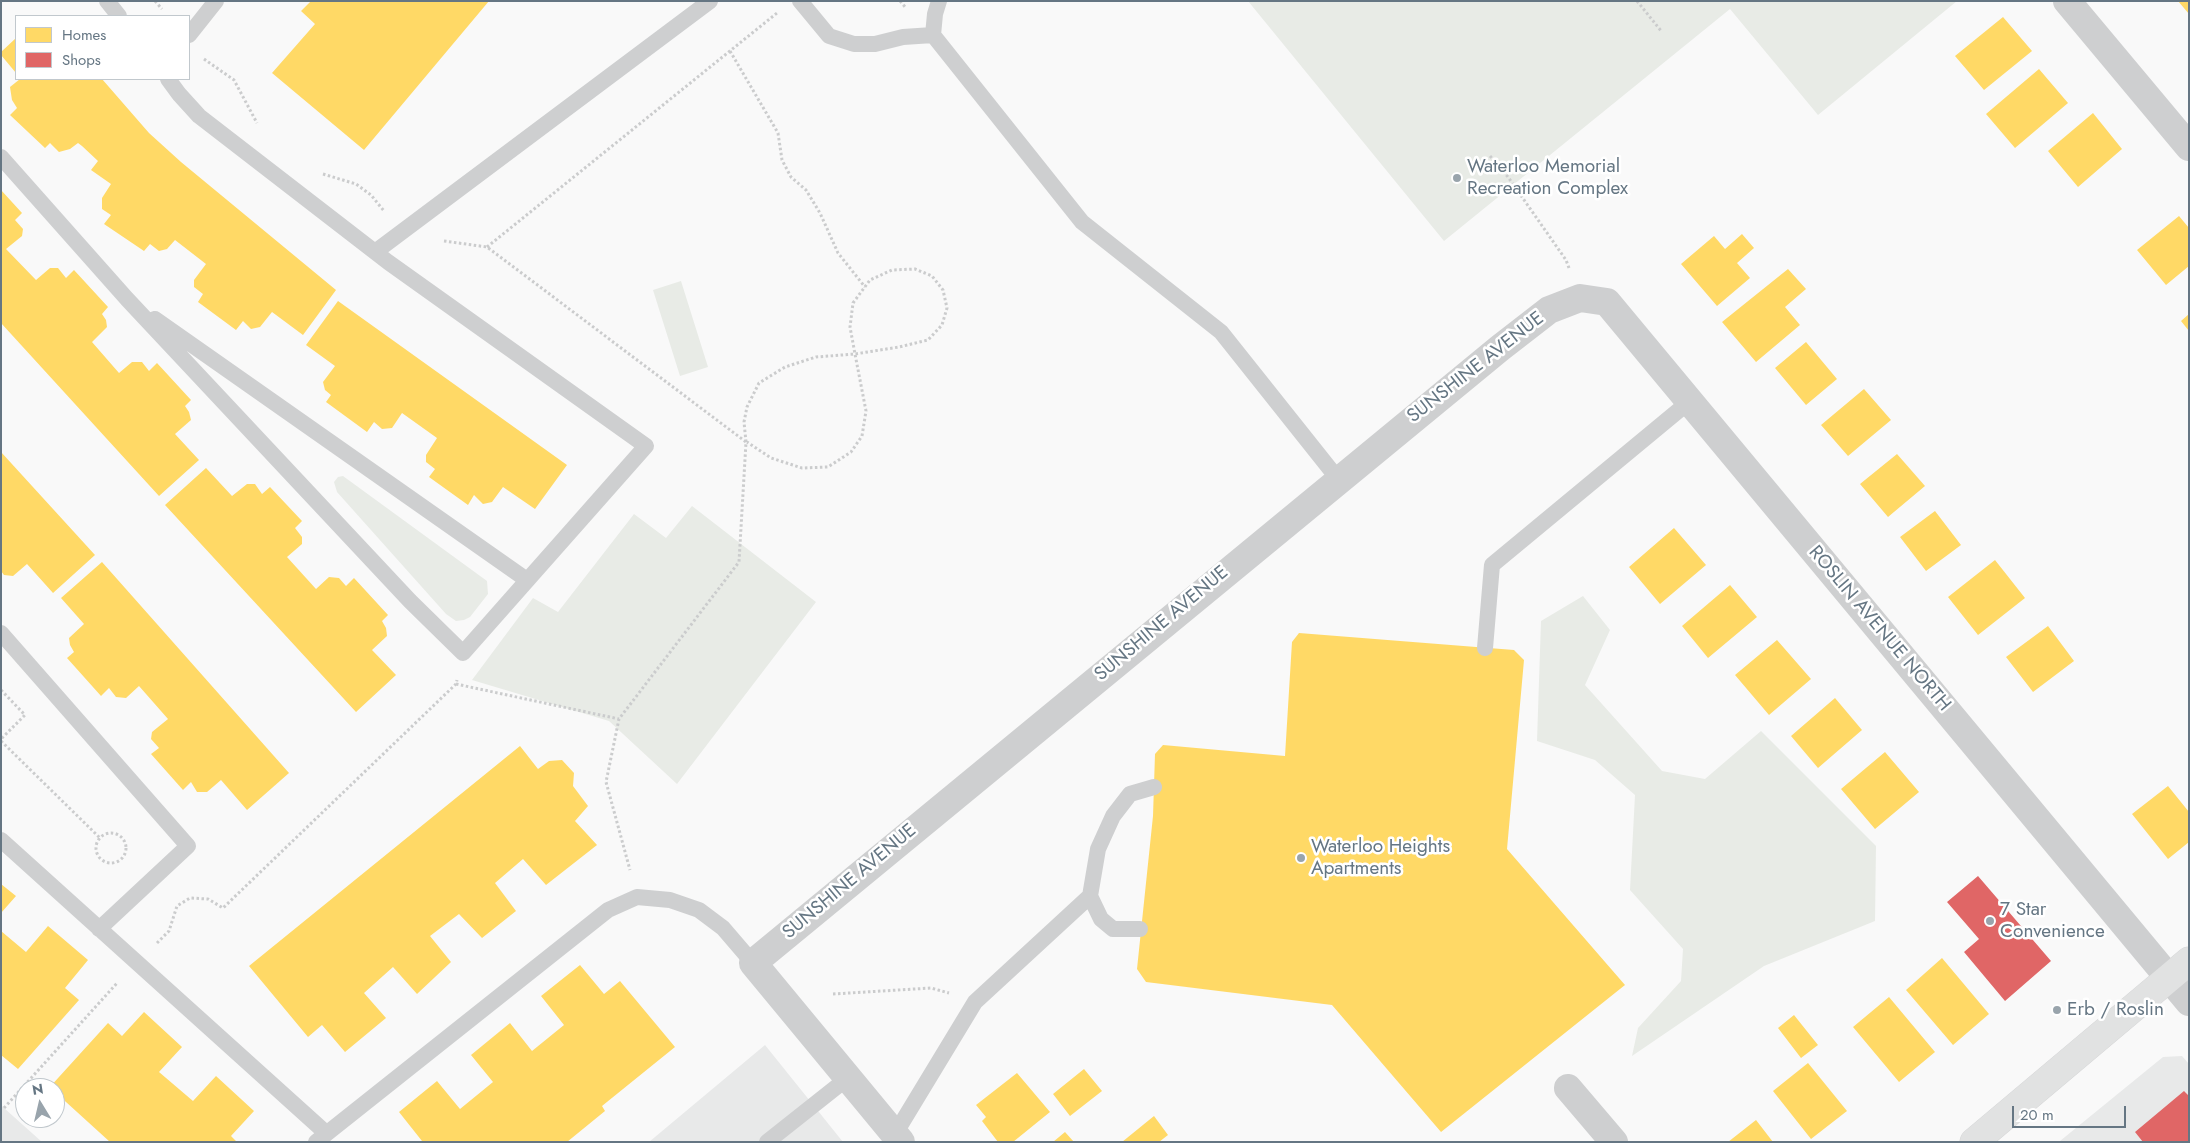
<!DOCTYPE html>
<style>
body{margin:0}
#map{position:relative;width:2190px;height:1143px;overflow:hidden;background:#f9f9f9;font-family:Jost,sans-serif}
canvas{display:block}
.frame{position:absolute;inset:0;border:2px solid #657683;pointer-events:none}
.legend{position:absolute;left:15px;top:15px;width:175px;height:65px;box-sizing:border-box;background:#fff;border:1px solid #c1c8cd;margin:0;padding:6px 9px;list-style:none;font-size:15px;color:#657683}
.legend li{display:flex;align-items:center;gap:10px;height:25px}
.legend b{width:25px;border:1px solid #c1c8cd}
.north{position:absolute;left:15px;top:1078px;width:50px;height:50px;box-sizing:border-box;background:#fff;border:1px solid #c1c8cd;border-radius:50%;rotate:351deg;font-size:14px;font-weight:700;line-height:20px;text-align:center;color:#657683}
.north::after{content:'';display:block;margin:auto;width:18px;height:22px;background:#99a4ac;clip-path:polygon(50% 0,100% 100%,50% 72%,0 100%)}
.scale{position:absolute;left:2012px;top:1106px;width:114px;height:22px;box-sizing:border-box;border:2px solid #657683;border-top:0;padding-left:6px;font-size:15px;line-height:18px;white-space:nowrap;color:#657683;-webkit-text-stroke:4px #fff;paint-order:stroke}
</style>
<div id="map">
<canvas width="2190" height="1143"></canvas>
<div class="frame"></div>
<ul class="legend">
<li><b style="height:14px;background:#ffd966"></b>Homes</li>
<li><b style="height:14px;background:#e06666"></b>Shops</li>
</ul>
<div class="north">N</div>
<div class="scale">20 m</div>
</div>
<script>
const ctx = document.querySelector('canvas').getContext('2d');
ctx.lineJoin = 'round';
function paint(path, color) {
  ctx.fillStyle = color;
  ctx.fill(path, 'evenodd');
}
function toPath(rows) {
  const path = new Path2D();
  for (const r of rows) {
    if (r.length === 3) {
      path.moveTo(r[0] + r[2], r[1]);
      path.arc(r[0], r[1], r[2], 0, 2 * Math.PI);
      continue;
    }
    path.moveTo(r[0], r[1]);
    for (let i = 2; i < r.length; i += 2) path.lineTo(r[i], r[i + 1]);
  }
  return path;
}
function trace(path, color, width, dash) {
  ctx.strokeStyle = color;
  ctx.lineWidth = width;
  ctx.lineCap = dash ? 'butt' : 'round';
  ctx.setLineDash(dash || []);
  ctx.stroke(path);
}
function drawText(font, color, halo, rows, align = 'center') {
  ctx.font = font + ' Jost,sans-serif';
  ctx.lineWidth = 5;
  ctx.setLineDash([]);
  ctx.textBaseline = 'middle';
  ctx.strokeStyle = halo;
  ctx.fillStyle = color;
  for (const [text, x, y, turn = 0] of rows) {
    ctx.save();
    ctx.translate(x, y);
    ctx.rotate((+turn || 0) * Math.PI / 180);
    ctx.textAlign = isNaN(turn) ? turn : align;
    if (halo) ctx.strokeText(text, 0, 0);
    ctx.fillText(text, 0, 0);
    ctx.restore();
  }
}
paint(toPath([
 [765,1045,843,1142,649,1142],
 [2182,1056,2189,1064,2189,1142,2060,1141,2163,1057],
 [1,1105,4,1108,42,1142,1,1142]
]), '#e8e9e9');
paint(toPath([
 [1248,1,1957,1,1818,115,1730,9,1444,241],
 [681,281,708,367,680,376,653,290],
 [343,476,487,581,488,594,470,617,464,620,456,621,446,614,337,492,334,482,338,477],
 [692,506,816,602,677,784,609,721,472,680,533,598,558,612,634,514,666,538],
 [1583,596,1610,630,1585,685,1662,771,1705,779,1761,731,1876,846,1875,921,1764,966,1632,1056,1638,1028,1681,981,1683,949,1630,890,1635,795,1595,760,1537,741,1541,621]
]), '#e8ebe6');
paint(toPath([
 [311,1,489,1,364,150,272,73,315,24,301,11],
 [2178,1,2189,1,2189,14],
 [2003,17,2032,51,1984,90,1955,56],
 [16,38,16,73,1,55,1,52],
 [2039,69,2068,103,2015,148,1986,114],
 [20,79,102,79,149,133,181,162,336,290,303,335,272,312,260,327,251,329,243,321,236,330,198,302,203,294,194,287,194,280,206,264,175,240,167,249,159,251,150,244,144,251,104,224,111,215,102,209,102,198,111,184,91,170,98,161,82,146,78,143,70,149,59,152,50,143,45,148,10,115,17,108,12,100,10,87],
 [2093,113,2122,149,2078,187,2048,151],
 [1,190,22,213,15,220,23,229,22,236,6,249,36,280,50,268,58,268,66,278,74,270,108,307,102,314,106,320,107,327,92,342,119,373,132,362,142,362,149,371,157,363,191,400,185,406,189,412,191,420,175,434,199,460,159,496,1,323],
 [2179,216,2189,228,2189,266,2166,285,2137,250],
 [1742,234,1754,248,1737,263,1750,278,1717,306,1681,264,1714,236,1725,249],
 [1788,269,1806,289,1785,307,1800,325,1756,362,1722,322],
 [338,301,567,465,535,509,503,487,492,502,483,504,474,495,468,505,429,477,435,469,426,462,426,455,437,438,402,413,392,428,382,429,374,422,367,432,326,402,331,395,325,390,323,382,335,366,306,345],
 [2189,314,2189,331,2181,321],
 [1806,342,1837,379,1806,405,1775,368],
 [1864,389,1891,420,1848,456,1821,425],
 [1,452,95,555,53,593,27,564,13,576,4,575,1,571],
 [1897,454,1925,486,1888,517,1860,484],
 [206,468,232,496,247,484,255,484,262,494,270,487,302,521,295,528,302,537,302,544,287,557,316,589,329,577,339,578,346,586,354,578,388,615,382,621,386,628,387,636,372,650,396,675,356,712,165,505],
 [1935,511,1961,545,1926,571,1900,537],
 [1674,528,1706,565,1660,604,1629,567],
 [1995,560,2025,598,1978,635,1948,597],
 [102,562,289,773,247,810,221,780,207,792,197,792,191,782,183,790,151,754,159,748,151,739,152,732,168,719,139,686,126,698,116,697,109,688,101,696,67,658,74,652,70,645,69,638,84,624,61,598],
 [1730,585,1757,617,1708,658,1682,626],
 [2048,626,2074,661,2033,692,2006,657],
 [1299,633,1514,650,1524,660,1507,849,1625,985,1441,1132,1332,1005,1146,982,1137,969,1153,816,1155,754,1163,745,1285,756,1292,642],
 [1777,640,1811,679,1769,715,1735,675],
 [1835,698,1862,730,1818,768,1791,736],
 [520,746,538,769,549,761,562,760,574,773,573,786,588,806,575,821,597,845,546,885,523,859,495,883,516,911,482,938,459,914,430,936,451,962,417,994,393,967,364,993,386,1018,345,1052,322,1025,308,1037,249,966],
 [1885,752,1919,792,1875,829,1841,789],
 [2168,786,2189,812,2189,842,2168,859,2132,814],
 [1,884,16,896,1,913],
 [48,926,88,960,65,988,79,1000,18,1069,1,1055,1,931,26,952],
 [1942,958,1989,1014,1953,1045,1906,990],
 [580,965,604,994,620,981,675,1047,602,1106,605,1111,567,1142,421,1142,422,1141,399,1112,437,1081,460,1109,493,1082,471,1055,510,1023,532,1051,564,1025,541,996],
 [1889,997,1935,1052,1899,1082,1853,1027],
 [144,1012,182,1047,159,1072,193,1101,216,1076,254,1111,231,1136,237,1142,110,1142,55,1092,55,1088,49,1088,108,1023,122,1036],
 [1794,1015,1818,1045,1801,1058,1778,1028],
 [1808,1063,1847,1111,1811,1139,1773,1091],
 [1084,1069,1102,1091,1070,1116,1053,1094],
 [1017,1073,1050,1112,1013,1142,998,1142,982,1121,986,1117,976,1105],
 [1154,1116,1168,1135,1159,1142,1122,1142],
 [1756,1120,1773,1142,1728,1142],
 [1065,1132,1074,1142,1053,1142]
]), '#ffd966');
paint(toPath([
 [1978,876,2051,961,2005,1001,1964,952,1979,939,1947,902],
 [2184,1091,2189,1096,2189,1142,2143,1142,2135,1132]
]), '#e06666');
const secondary = toPath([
 [1974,1142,2189,961]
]);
trace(secondary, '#d5d6d7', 29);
trace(toPath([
 [155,1,162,9],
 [900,1,906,8],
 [1637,1,1662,32],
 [730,51,778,133,782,160,791,177,806,190,820,213,838,253,865,287],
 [204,59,234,80,257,123],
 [1490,156,1508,177,1566,260,1569,268],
 [323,174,356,184,371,195,384,211],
 [444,241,487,247,746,442,739,562,619,719,606,782,630,870],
 [487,247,777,13],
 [746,442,744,422,747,407,759,383,785,367,816,357,855,354,899,347,928,340,942,325,947,308,943,290,932,276,915,269,892,270,870,280,853,303,850,327,855,354,866,411,862,436,851,452,828,467,802,468,771,458,747,442],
 [456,684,619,719],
 [1,690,25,715,1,739],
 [1,741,100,838],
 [111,848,15],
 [157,943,169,931,177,906,190,898,208,899,223,908,456,684,457,680],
 [833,994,931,988,949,993],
 [4,1108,118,982]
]), '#cbcccd', 3, [2.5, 2.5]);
trace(toPath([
 [107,1,119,16],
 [800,1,829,36,854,44,875,44,903,37,933,35,935,14,939,1],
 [189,35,216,1],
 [933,35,1082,222,1221,332,1338,479],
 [1,157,127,299,410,601,463,653,646,446,388,262,199,116,179,94,168,79],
 [375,252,710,1],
 [155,319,527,580],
 [1,633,188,846,99,929],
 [1485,648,1492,565,1690,401],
 [1,840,326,1133],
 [1090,896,1098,849,1113,816,1130,794,1154,787],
 [895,1134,975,1002,1090,896,1101,919,1113,929,1140,929],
 [316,1142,608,910,637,897,670,900,699,910,723,928,753,963],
 [767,1142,849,1077]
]), '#cecfd0', 16);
trace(toPath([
 [2067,1,2189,147],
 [1568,1088,1614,1142],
 [901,1142,753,963,1500,348,1549,310,1580,298,1607,302,2189,1002]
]), '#cecfd0', 28);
trace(secondary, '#e1e2e2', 28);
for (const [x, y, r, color] of [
 [1457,178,5,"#99a4ac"],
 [1301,858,5,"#99a4ac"],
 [1990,921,5,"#99a4ac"],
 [2057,1010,5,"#99a4ac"]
]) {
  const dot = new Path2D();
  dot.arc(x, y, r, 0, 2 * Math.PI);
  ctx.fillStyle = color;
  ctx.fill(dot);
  trace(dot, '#fff', 2);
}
drawText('19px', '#657683', '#fff', [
 ["Waterloo Memorial",1467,167],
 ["Recreation Complex",1467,189],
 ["Waterloo Heights",1311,847],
 ["Apartments",1311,869],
 ["7 Star",2000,910],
 ["Convenience",2000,932],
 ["Erb / Roslin",2067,1010]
], 'left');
drawText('19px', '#657683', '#fff', [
 ["SUNSHINE AVENUE",1476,368,-38],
 ["SUNSHINE AVENUE",1162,624,-40],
 ["ROSLIN AVENUE NORTH",1879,629,50],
 ["SUNSHINE AVENUE",850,882,-40]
]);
</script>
